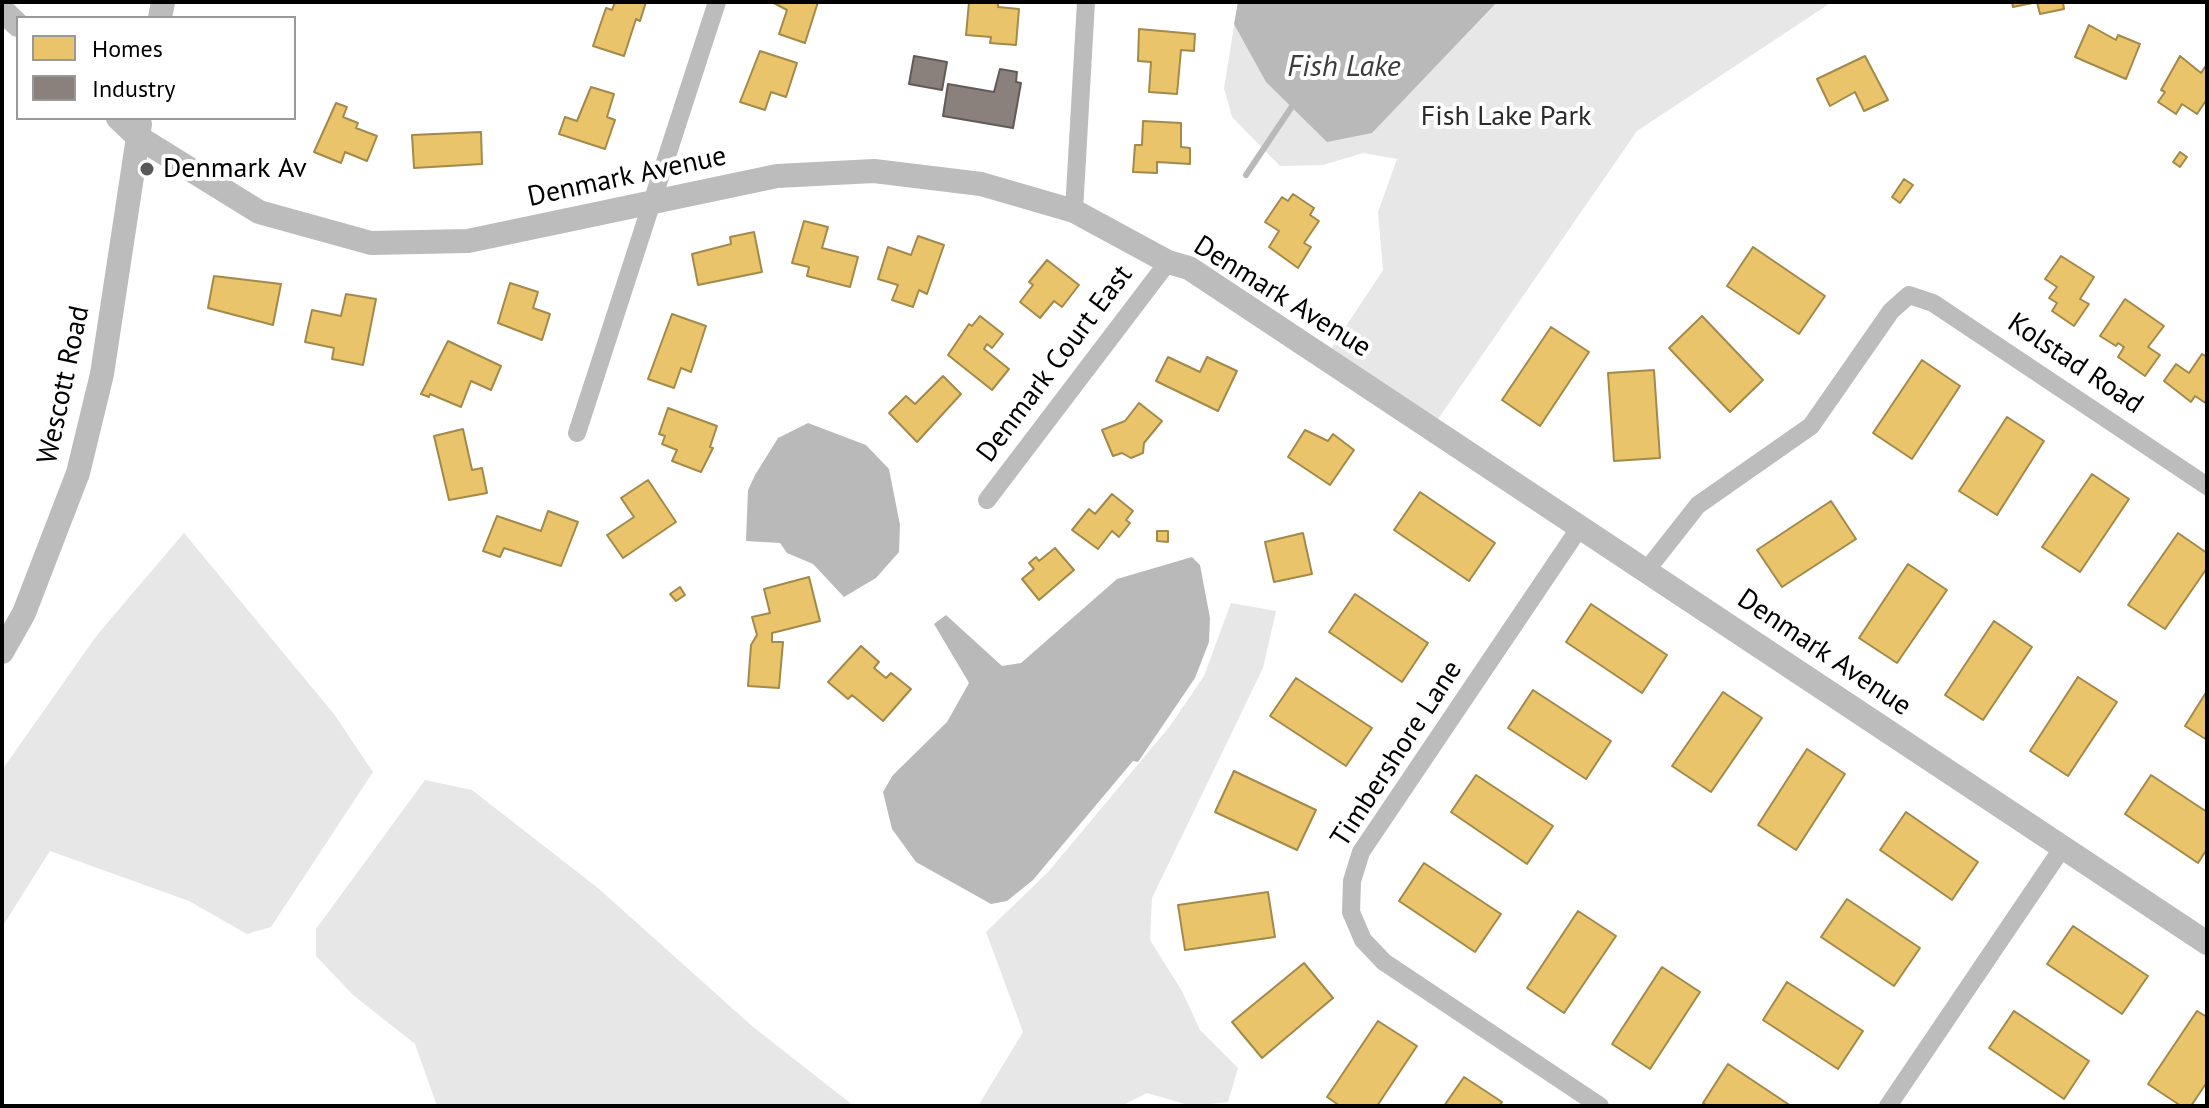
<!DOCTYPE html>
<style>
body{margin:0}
#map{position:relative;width:2209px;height:1108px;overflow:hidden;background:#fff;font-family:"PT Sans",sans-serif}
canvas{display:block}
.frame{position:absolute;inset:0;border:4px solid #000;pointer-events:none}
.legend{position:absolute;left:16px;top:16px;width:280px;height:104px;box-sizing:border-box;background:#fff;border:2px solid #999;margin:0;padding:10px 14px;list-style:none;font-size:24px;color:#000}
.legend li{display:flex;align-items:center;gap:16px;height:40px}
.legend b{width:40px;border:2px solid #999}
</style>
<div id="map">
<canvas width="2209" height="1108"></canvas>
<div class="frame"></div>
<ul class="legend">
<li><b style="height:22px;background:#e9c46a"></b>Homes</li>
<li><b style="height:22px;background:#8a817c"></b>Industry</li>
</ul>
</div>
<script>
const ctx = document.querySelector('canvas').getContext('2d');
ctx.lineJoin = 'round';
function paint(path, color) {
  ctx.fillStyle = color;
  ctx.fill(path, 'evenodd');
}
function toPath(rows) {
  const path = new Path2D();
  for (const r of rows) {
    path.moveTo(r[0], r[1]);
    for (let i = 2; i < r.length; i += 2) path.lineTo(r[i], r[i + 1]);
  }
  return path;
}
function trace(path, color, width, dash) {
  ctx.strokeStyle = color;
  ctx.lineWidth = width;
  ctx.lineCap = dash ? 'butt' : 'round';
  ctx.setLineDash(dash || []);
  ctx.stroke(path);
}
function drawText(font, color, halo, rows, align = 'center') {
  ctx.font = font + ' "PT Sans",sans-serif';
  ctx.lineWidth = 8;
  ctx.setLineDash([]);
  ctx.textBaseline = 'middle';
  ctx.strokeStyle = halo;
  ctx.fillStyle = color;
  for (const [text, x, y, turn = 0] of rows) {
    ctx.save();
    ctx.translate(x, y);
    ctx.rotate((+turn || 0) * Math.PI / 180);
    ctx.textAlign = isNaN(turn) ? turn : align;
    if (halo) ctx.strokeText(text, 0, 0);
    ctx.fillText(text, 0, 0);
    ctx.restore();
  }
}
paint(toPath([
 [1238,2,1832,2,1637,131,1438,419,1325,358,1383,270,1378,212,1397,159,1363,153,1323,165,1280,166,1232,117,1224,88],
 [184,533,334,714,373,772,271,927,247,934,189,901,50,851,2,927,2,770,97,635],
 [1231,603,1276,611,1263,668,1152,898,1150,940,1182,991,1200,1030,1238,1068,1228,1102,1192,1106,1147,1093,1121,1106,978,1106,1023,1032,986,932,1049,871,1170,726,1204,676],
 [425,780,472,790,598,888,752,1026,854,1106,437,1106,415,1044,353,995,316,956,316,929]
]), '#e7e7e7');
paint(toPath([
 [1238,2,1497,2,1372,133,1327,142,1266,82,1234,24],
 [808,423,866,445,889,469,900,525,899,552,876,578,844,597,813,564,787,553,780,543,746,541,748,490,755,475,778,438],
 [1192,557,1200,565,1210,618,1209,642,1195,678,1138,762,1133,761,1033,880,1007,901,991,904,916,862,892,829,883,792,893,775,947,722,969,683,934,624,946,615,1002,666,1021,663,1117,579]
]), '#b9b9b9');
const homes = toPath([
 [615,2,646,2,640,21,636,19,624,56,593,46,606,8,612,10,615,2],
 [772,2,818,2,805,43,779,34,787,10,772,2],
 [969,2,998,2,998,7,1019,9,1016,45,990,43,991,37,966,35,969,2],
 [2012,2,2063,2,2064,9,2040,14,2037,2,2013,7,2012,2],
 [2089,25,2116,40,2118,35,2140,44,2126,79,2075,57,2089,25],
 [1139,29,1195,34,1194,51,1181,50,1177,94,1149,92,1151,62,1138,61,1139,29],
 [760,51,797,63,786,97,771,92,765,110,740,102,760,51],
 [1865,56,1888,100,1864,111,1855,92,1830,106,1817,79,1865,56],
 [2180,56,2201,73,2207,64,2207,99,2197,114,2182,104,2176,114,2158,102,2165,92,2161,90,2180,56],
 [591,87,614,94,607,117,615,120,605,149,559,134,565,117,577,121,591,87],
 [336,103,347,107,343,117,358,123,356,128,377,136,367,161,345,152,341,163,314,152,336,103],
 [1143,121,1181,123,1181,147,1190,148,1190,164,1157,162,1157,173,1133,172,1135,145,1142,145,1143,121],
 [481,132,482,164,414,168,412,135,481,132],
 [2180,152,2187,157,2180,167,2173,162,2180,152],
 [1904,179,1913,185,1900,203,1892,197,1904,179],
 [1293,194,1314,208,1310,215,1319,221,1304,243,1311,247,1298,268,1269,247,1279,231,1265,222,1282,197,1288,201,1293,194],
 [804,221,828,227,822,248,858,257,850,287,807,276,809,267,792,263,804,221],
 [754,232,762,272,698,285,692,254,731,244,730,237,754,232],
 [918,236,944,245,927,294,919,290,913,307,892,300,898,285,878,279,888,247,911,255,918,236],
 [1753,247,1825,296,1799,334,1727,286,1753,247],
 [2061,256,2094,277,2080,299,2089,304,2074,326,2052,311,2057,303,2049,298,2057,287,2045,279,2061,256],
 [1047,260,1079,285,1062,307,1054,301,1040,318,1020,302,1033,285,1029,282,1047,260],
 [214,276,281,284,273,325,208,308,214,276],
 [510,283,538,292,533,308,550,314,542,340,498,323,510,283],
 [346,294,376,299,363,365,332,359,334,348,305,342,312,310,341,316,346,294],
 [2125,299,2164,326,2148,347,2160,355,2145,376,2118,357,2124,347,2118,343,2116,346,2100,336,2125,299],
 [672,314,706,326,691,372,681,368,674,388,648,379,672,314],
 [980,316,1003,334,992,348,987,344,984,349,1009,369,992,390,948,355,969,324,972,326,980,316],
 [1702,316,1763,380,1730,412,1669,348,1702,316],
 [1551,327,1589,352,1540,426,1502,400,1551,327],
 [448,341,501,366,491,390,471,381,461,407,430,394,429,397,421,394,448,341],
 [2202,354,2207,357,2207,404,2195,396,2191,402,2164,381,2176,364,2189,373,2202,354],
 [1168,357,1200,372,1207,357,1237,371,1218,411,1156,381,1168,357],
 [1922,360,1960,386,1912,459,1873,433,1922,360],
 [1654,370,1660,458,1614,461,1608,373,1654,370],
 [943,376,961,394,917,442,889,413,906,396,915,404,943,376],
 [1139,403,1162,421,1144,443,1143,453,1131,458,1122,453,1113,456,1102,430,1125,421,1139,403],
 [668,408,717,426,710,447,713,448,701,472,672,461,677,450,662,444,665,436,659,434,668,408],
 [2007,417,2044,441,1997,515,1959,491,2007,417],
 [463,429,472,470,482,468,487,493,449,500,434,436,463,429],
 [1305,430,1328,441,1333,434,1354,450,1330,485,1288,457,1305,430],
 [2092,474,2129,499,2080,572,2042,547,2092,474],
 [648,480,676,522,623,558,607,535,634,517,621,498,648,480],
 [1420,492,1495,543,1469,581,1394,530,1420,492],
 [1112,494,1133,511,1126,520,1130,523,1119,537,1112,531,1098,549,1072,530,1089,509,1095,514,1112,494],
 [1831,501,1856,539,1782,587,1757,550,1831,501],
 [548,511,578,522,561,566,504,548,500,557,483,551,497,516,541,531,548,511],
 [1157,531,1168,531,1168,542,1157,541,1157,531],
 [1303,533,1312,574,1274,582,1265,542,1303,533],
 [2178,533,2207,553,2207,568,2165,629,2128,605,2178,533],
 [1055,548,1074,570,1039,600,1022,579,1034,569,1029,563,1036,557,1039,561,1055,548],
 [1908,564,1947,590,1897,663,1859,638,1908,564],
 [809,577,820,621,772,633,772,642,783,642,779,688,748,686,751,645,757,635,752,617,770,613,764,589,809,577],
 [680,587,685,595,676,601,670,594,680,587],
 [1355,594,1428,643,1402,682,1329,632,1355,594],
 [1591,604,1667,655,1642,693,1566,642,1591,604],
 [1994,621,2032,647,1983,720,1945,695,1994,621],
 [861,646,879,662,874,668,886,678,891,673,911,689,883,721,852,695,848,699,828,682,861,646],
 [2078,677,2117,702,2068,776,2030,751,2078,677],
 [1296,678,1372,728,1346,766,1270,716,1296,678],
 [1533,690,1611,741,1586,779,1508,728,1533,690],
 [2207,691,2207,740,2185,726,2207,691],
 [1723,692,1762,718,1711,792,1672,766,1723,692],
 [1807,749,1845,774,1796,850,1758,825,1807,749],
 [1234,771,1316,810,1297,850,1215,812,1234,771],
 [1476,775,1553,826,1527,864,1451,812,1476,775],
 [2151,775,2207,812,2207,849,2198,863,2125,814,2151,775],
 [1906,812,1978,862,1952,900,1880,850,1906,812],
 [1424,863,1501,914,1475,952,1399,901,1424,863],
 [1268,892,1275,937,1185,950,1178,905,1268,892],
 [1847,899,1920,948,1894,986,1821,937,1847,899],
 [1578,911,1616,936,1564,1013,1527,988,1578,911],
 [2073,926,2148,976,2122,1014,2047,964,2073,926],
 [1304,963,1333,998,1262,1058,1232,1022,1304,963],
 [1662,967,1700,992,1650,1069,1612,1044,1662,967],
 [1787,982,1863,1031,1838,1069,1763,1020,1787,982],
 [2014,1011,2089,1061,2064,1099,1989,1048,2014,1011],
 [2197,1011,2207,1017,2207,1082,2191,1106,2181,1106,2148,1084,2197,1011],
 [1378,1021,1417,1046,1377,1106,1340,1106,1327,1097,1378,1021],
 [1728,1064,1791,1106,1708,1106,1703,1103,1728,1064],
 [1464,1077,1502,1102,1499,1106,1444,1106,1464,1077]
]);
paint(homes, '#e9c46a');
trace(homes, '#a3894a', 2);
const industry = toPath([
 [914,56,947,62,942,90,909,84,914,56],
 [1000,69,1017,72,1016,82,1021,83,1013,128,943,116,948,84,994,92,1000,69]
]);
paint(industry, '#8a817c');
trace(industry, '#615a57', 2);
trace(toPath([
 [1246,175,1295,102]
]), '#b9b9b9', 6);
trace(toPath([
 [1074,211,1086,2],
 [577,433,717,2],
 [987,500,1168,262],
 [1580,527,1361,852,1352,881,1351,912,1363,940,1384,962,1600,1106],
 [1646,571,1698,505,1811,426,1891,311,1909,295,1933,303,2207,486],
 [1888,1106,2063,847]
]), '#bcbcbc', 18);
trace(toPath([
 [2,10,18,25],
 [160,18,163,2],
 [118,118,138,137,259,212,371,243,468,241,777,176,874,171,981,184,1074,211,1168,262,1189,268,2207,943],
 [2,652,24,613,78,473,102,374,140,124]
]), '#bcbcbc', 24);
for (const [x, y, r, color] of [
 [147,169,8,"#595959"]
]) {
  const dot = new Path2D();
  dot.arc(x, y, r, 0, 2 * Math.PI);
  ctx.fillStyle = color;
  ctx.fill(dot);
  trace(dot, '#fff', 3);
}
drawText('28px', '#2b2b2b', '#fff', [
 ["Fish Lake Park",1506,117]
]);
drawText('28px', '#000', '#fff', [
 ["Denmark Av",163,169]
], 'left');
drawText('28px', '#000', '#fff', [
 ["Denmark Avenue",627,177,-12],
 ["Denmark Avenue",1282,297,32],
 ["Denmark Court East",1055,364,-53],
 ["Kolstad Road",2075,364,34],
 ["Wescott Road",64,385,-78],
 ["Denmark Avenue",1824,653,34],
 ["Timbershore Lane",1397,754,-57]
]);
drawText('italic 30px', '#3c3c3c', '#fff', [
 ["Fish Lake",1344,67]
]);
</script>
